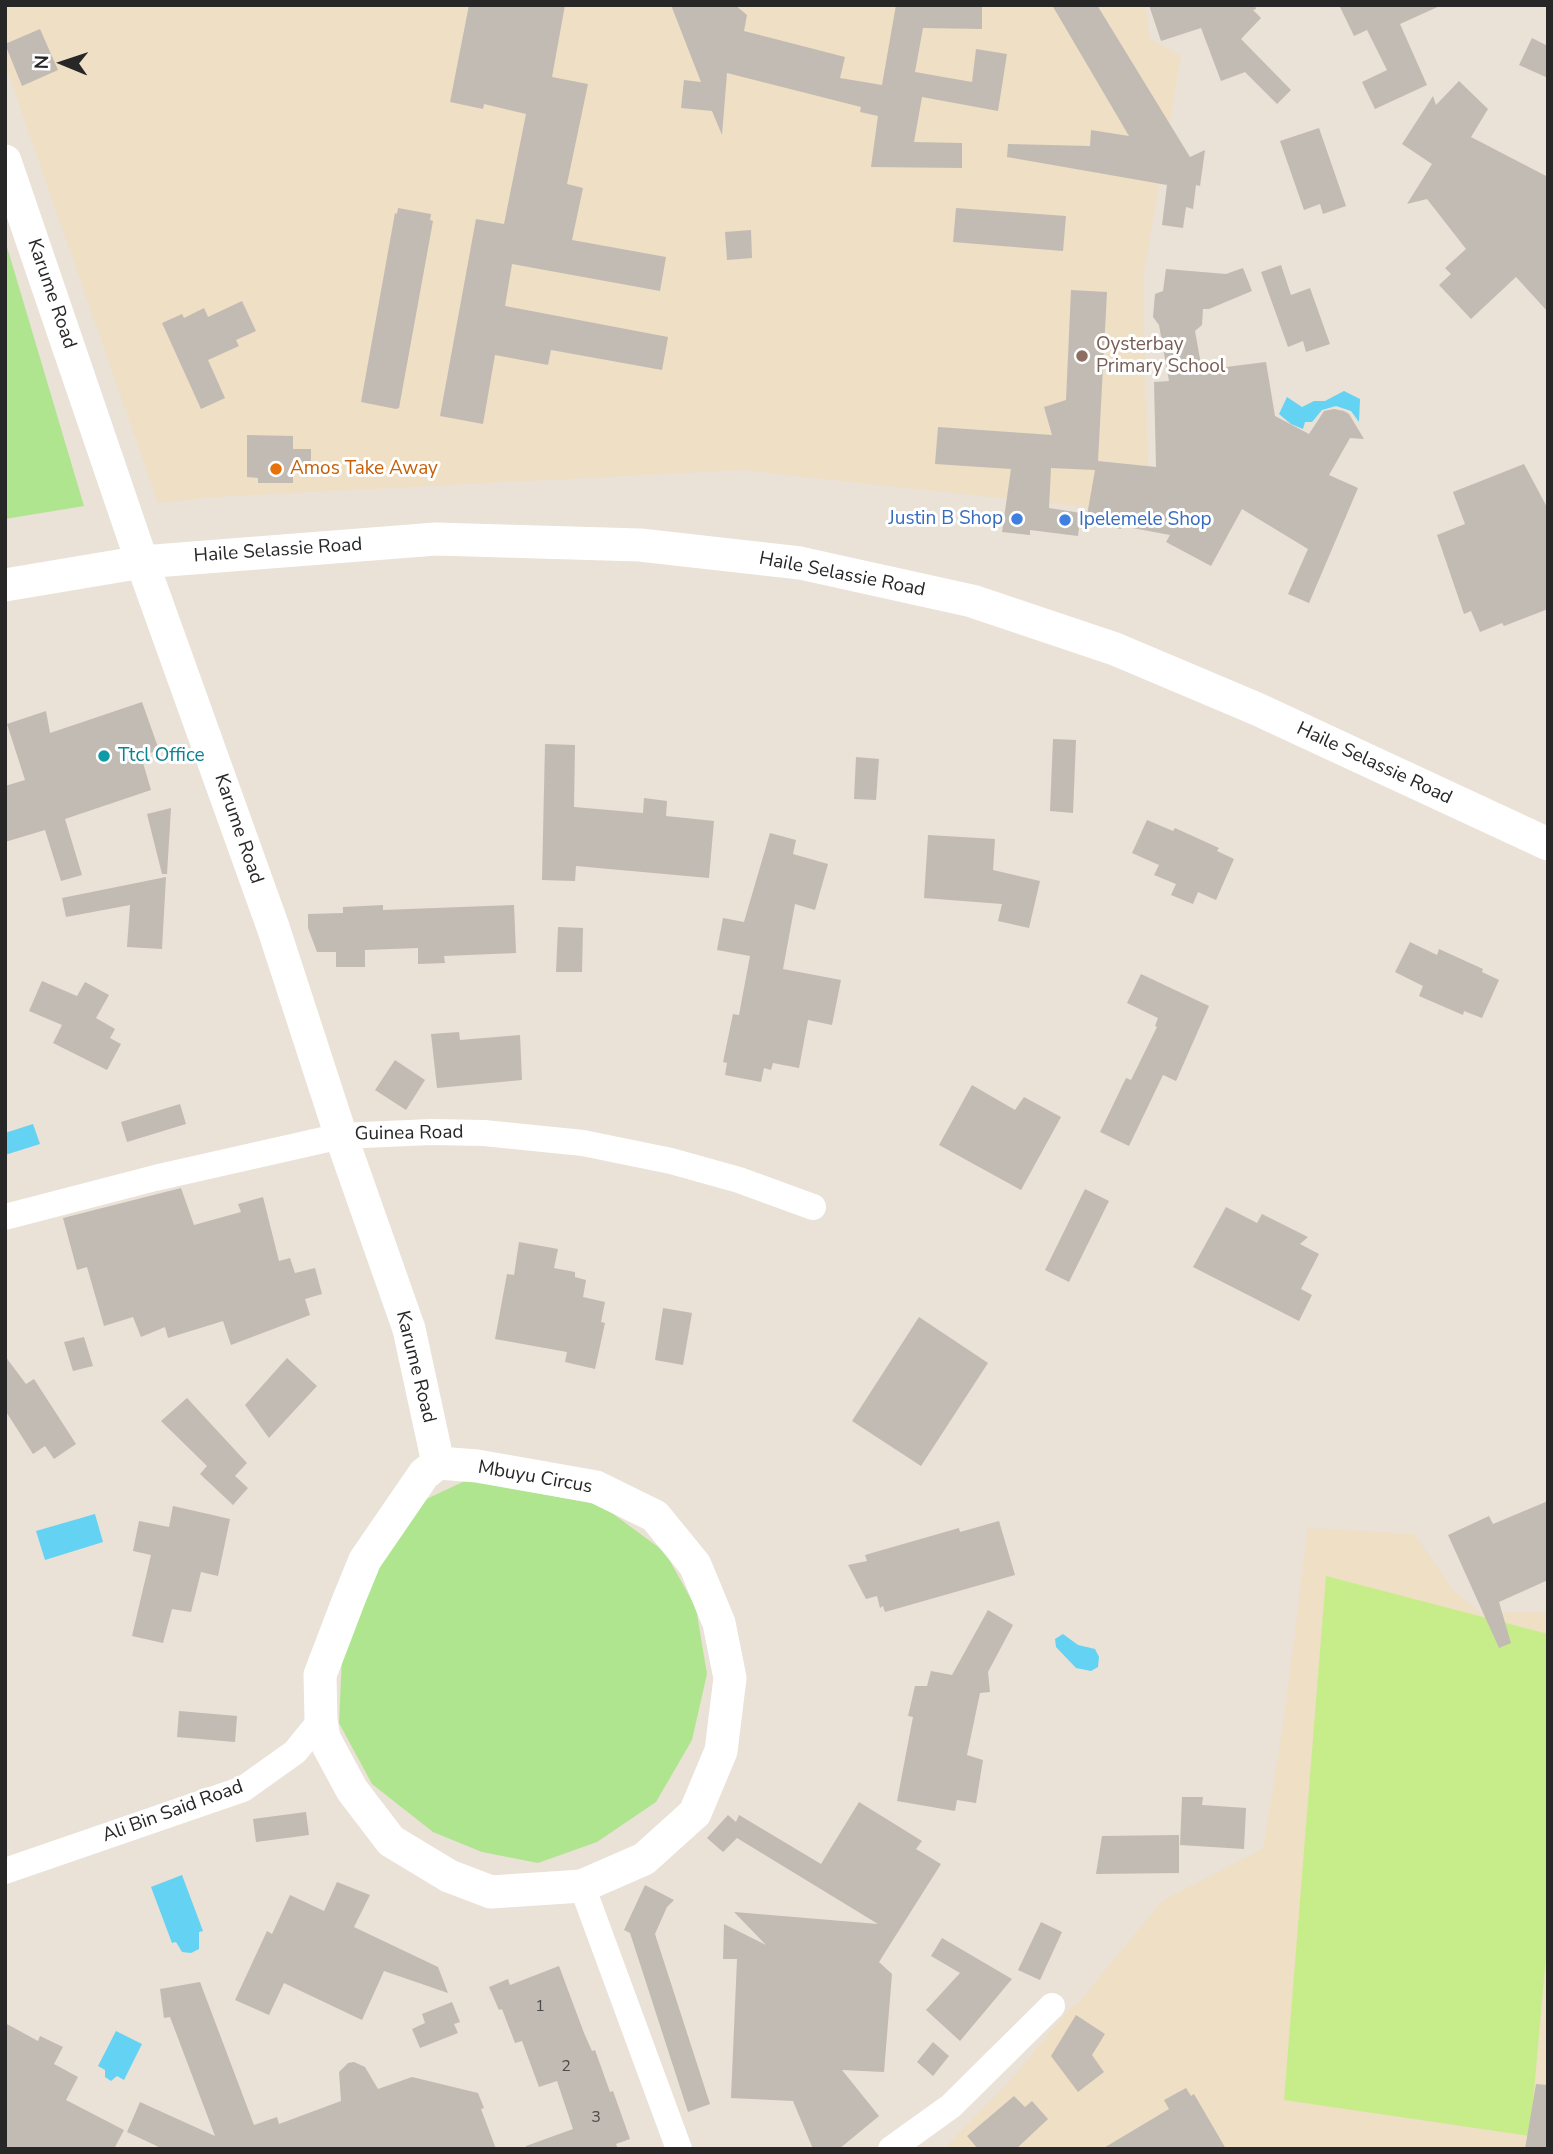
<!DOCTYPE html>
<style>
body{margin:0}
#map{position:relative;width:1553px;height:2154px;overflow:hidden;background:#eae1d7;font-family:"Nunito Sans",sans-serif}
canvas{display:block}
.frame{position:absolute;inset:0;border:7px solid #272727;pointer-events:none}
.north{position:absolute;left:28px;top:28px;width:70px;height:70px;-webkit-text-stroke:5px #fff;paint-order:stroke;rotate:272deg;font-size:19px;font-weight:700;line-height:28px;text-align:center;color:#272727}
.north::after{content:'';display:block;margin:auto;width:24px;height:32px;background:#272727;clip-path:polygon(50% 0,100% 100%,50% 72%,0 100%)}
</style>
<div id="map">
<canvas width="1553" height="2154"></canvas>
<div class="frame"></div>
<div class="north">N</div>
</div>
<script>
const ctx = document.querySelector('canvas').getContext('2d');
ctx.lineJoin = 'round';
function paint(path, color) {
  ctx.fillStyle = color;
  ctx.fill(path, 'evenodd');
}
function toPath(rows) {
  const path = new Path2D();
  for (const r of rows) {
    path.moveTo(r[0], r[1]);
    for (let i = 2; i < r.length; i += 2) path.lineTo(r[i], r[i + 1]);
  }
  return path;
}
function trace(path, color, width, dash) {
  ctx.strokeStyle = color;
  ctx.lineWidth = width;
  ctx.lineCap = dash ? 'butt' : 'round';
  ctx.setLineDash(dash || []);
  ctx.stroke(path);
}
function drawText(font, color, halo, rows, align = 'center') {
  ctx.font = font + ' "Nunito Sans",sans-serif';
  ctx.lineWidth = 6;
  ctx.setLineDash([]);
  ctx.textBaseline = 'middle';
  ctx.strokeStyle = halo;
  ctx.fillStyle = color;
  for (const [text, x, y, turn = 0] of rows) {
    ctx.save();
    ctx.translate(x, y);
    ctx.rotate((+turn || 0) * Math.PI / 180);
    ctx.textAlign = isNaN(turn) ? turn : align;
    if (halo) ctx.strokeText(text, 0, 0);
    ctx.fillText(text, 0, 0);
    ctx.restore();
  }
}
paint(toPath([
 [5,5,1145,5,1150,39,1181,56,1143,278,1149,514,741,470,212,497,158,503,5,64],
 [1308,1528,1414,1534,1454,1591,1480,1613,1548,1612,1548,2149,944,2149,1010,2081,1073,2005,1076,2006,1162,1901,1263,1849,1284,1720]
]), '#eedfc5');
paint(toPath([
 [5,240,84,506,5,519],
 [467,1480,601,1505,665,1552,696,1608,707,1674,692,1740,656,1802,597,1842,538,1863,482,1852,433,1832,372,1784,339,1723,342,1658,367,1585,418,1503]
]), '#b0e590');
paint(toPath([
 [1326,1576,1548,1634,1548,1934,1530,2136,1284,2100]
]), '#c7ed8a');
paint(toPath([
 [1344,391,1360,399,1359,422,1351,411,1336,406,1322,410,1312,422,1305,422,1303,429,1291,424,1279,414,1287,397,1302,407,1314,401,1325,401],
 [33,1124,40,1144,5,1155,5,1133],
 [95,1514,103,1542,45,1560,36,1531],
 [1063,1634,1078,1645,1095,1649,1099,1657,1098,1667,1091,1671,1076,1668,1056,1647,1055,1639],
 [182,1875,203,1931,199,1932,199,1949,191,1953,182,1952,176,1942,172,1943,151,1887],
 [116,2031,142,2044,124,2080,117,2076,111,2081,105,2077,105,2070,98,2066]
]), '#63d2f3');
paint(toPath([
 [469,5,565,5,552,77,588,84,567,184,583,188,572,240,666,257,660,291,512,264,505,306,668,337,662,370,551,350,548,365,495,355,483,424,440,416,476,219,504,224,526,114,484,104,483,109,450,102],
 [671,5,735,5,747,15,744,31,845,57,840,78,882,85,896,5,982,5,982,29,923,28,915,72,972,82,976,49,1007,54,998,111,922,97,914,142,962,143,962,168,871,167,878,116,860,112,861,107,727,73,722,135,712,111,681,108,684,80,701,82],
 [1052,5,1097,5,1190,157,1205,150,1200,186,1196,185,1193,209,1186,207,1183,228,1162,225,1167,185,1007,157,1008,144,1090,146,1091,130,1129,136],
 [1149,5,1255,5,1256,9,1253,10,1261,18,1241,39,1291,90,1277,104,1245,72,1221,81,1201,28,1161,41],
 [1339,5,1442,5,1400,24,1427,85,1375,109,1362,82,1387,70,1367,30,1354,36],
 [40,29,58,70,22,86,5,44],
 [1532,38,1548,46,1548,78,1519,65],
 [1459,81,1488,109,1471,137,1548,177,1548,312,1516,277,1471,319,1439,285,1451,274,1445,268,1466,249,1427,199,1407,204,1432,164,1402,144,1433,96,1436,105],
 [1319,128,1346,206,1323,214,1320,204,1304,210,1280,141],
 [398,208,431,214,430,220,433,221,399,408,396,409,361,402,395,213,397,214],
 [956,208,1066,216,1063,251,953,242],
 [751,230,752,258,727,260,725,232],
 [1281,265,1291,295,1310,288,1330,344,1306,352,1303,341,1288,347,1261,272],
 [1243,268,1252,291,1209,309,1203,309,1202,325,1195,331,1202,370,1266,362,1275,416,1309,434,1324,411,1334,409,1344,411,1349,414,1364,439,1350,438,1329,475,1358,488,1309,603,1288,594,1308,549,1242,509,1211,566,1166,542,1170,535,1122,526,1121,529,1086,521,1095,470,1051,468,1049,508,1081,513,1078,536,1030,530,1030,535,1002,532,1011,469,935,464,938,427,1052,435,1044,407,1066,400,1071,290,1107,292,1098,461,1156,467,1154,382,1169,381,1159,325,1153,317,1155,294,1163,291,1166,269,1226,274],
 [242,301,256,331,236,340,239,346,208,360,225,398,201,409,162,323,182,314,184,318,204,308,208,317],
 [247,435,293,436,293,449,311,449,311,473,293,473,293,483,258,483,258,478,247,477],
 [1524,464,1548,509,1548,609,1504,626,1502,623,1480,632,1471,611,1464,614,1437,535,1465,524,1453,492],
 [142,702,159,750,141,756,151,790,65,819,82,875,61,881,45,830,5,842,5,786,25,780,7,724,46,711,50,733],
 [1053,739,1076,740,1073,813,1050,811],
 [545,744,575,745,574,807,643,813,644,798,667,801,666,816,714,821,709,878,576,866,575,881,542,880],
 [856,757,879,759,876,800,854,799],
 [171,808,167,874,162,874,147,814],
 [1147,820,1173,831,1175,828,1219,848,1217,851,1234,859,1216,900,1198,892,1193,904,1171,895,1176,884,1154,875,1159,865,1132,853],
 [770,833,796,840,793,854,828,864,815,910,795,904,783,969,841,980,832,1025,808,1020,799,1068,773,1063,771,1070,764,1068,761,1082,725,1075,727,1063,723,1062,733,1014,739,1015,750,956,717,950,723,918,744,922],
 [928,835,995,839,993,870,1040,881,1029,928,998,921,1002,904,924,898],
 [166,877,162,949,127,947,130,905,66,917,62,898],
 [383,905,383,910,514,905,516,953,444,956,445,963,418,964,418,948,365,950,365,967,336,967,336,952,317,952,308,928,308,914,343,913,343,907],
 [558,927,583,928,582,972,556,972],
 [1410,942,1437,955,1439,949,1483,969,1482,972,1499,980,1482,1018,1464,1011,1463,1015,1419,996,1423,986,1395,972],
 [1141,974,1209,1006,1176,1081,1163,1075,1129,1146,1100,1132,1126,1078,1131,1080,1157,1027,1155,1026,1158,1018,1127,1003],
 [42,981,77,996,85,982,109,995,96,1018,115,1029,110,1038,121,1044,107,1070,53,1043,62,1025,29,1011],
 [459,1032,460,1040,520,1035,522,1080,437,1088,431,1034],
 [395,1060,425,1080,406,1110,375,1090],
 [972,1085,1015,1110,1024,1097,1061,1117,1021,1190,939,1145],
 [180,1104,186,1124,127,1142,121,1122],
 [181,1188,194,1225,241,1212,238,1204,263,1197,279,1261,290,1258,295,1273,315,1268,322,1294,305,1299,310,1315,231,1345,223,1321,168,1338,165,1327,141,1337,133,1317,104,1326,87,1267,77,1270,63,1218],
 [1085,1189,1109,1201,1069,1282,1045,1270],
 [1226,1207,1257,1223,1262,1214,1308,1237,1300,1244,1319,1254,1301,1289,1312,1295,1299,1321,1193,1267],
 [519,1242,558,1249,554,1268,575,1272,575,1277,586,1280,583,1297,605,1302,601,1322,605,1323,595,1369,565,1362,567,1352,495,1339,507,1274,514,1275],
 [663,1308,692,1313,683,1365,655,1360],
 [919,1317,988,1363,921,1466,852,1421],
 [84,1337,93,1366,73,1371,64,1342],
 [5,1356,26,1384,34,1379,76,1444,54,1459,45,1446,33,1454,5,1410],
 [287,1358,317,1386,269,1438,245,1405],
 [187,1398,247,1463,235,1476,248,1488,233,1505,200,1474,207,1466,161,1421],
 [1548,1501,1548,1580,1499,1602,1511,1643,1499,1648,1448,1535,1489,1516,1493,1524],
 [173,1506,230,1519,218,1576,201,1572,191,1612,172,1609,163,1643,132,1636,151,1555,133,1551,139,1521,169,1527],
 [999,1521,1015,1575,885,1612,883,1606,880,1608,877,1596,866,1599,848,1565,867,1561,865,1555,959,1528,960,1532],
 [988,1610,1013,1625,988,1672,990,1692,980,1693,967,1755,983,1760,976,1803,957,1800,955,1811,897,1801,913,1717,908,1716,915,1686,927,1686,931,1671,952,1675],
 [179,1711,237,1716,235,1742,177,1737],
 [1182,1797,1203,1797,1202,1805,1246,1808,1244,1849,1180,1845],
 [859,1802,922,1841,916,1849,941,1864,879,1962,892,1974,884,2072,842,2070,879,2116,839,2149,813,2149,793,2101,731,2098,737,1959,723,1959,724,1924,766,1945,734,1912,878,1924,737,1838,723,1852,707,1838,728,1815,736,1822,739,1815,821,1864],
 [306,1812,309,1835,256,1842,253,1819],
 [1179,1835,1179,1873,1096,1874,1102,1836],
 [337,1882,370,1895,354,1927,438,1967,448,1993,384,1971,362,2020,284,1983,269,2015,235,2000,267,1931,272,1934,290,1895,324,1911],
 [645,1885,674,1900,667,1907,655,1934,710,2104,688,2112,630,1933,624,1930],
 [1041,1922,1062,1932,1040,1980,1018,1970],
 [942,1938,1012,1979,960,2041,926,2010,960,1973,931,1956],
 [559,1966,584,2033,592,2051,595,2050,610,2092,613,2091,630,2139,616,2144,618,2149,526,2149,526,2146,573,2129,557,2081,539,2087,522,2041,515,2043,502,2009,499,2010,489,1987,508,1979,510,1985],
 [200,1982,254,2125,277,2117,279,2124,341,2101,339,2072,348,2063,354,2062,365,2067,378,2089,412,2077,478,2093,484,2108,481,2109,496,2149,163,2149,127,2132,140,2102,215,2136,170,2017,164,2018,160,1989],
 [452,2002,460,2022,454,2024,458,2033,420,2048,412,2029,425,2023,422,2014],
 [1076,2015,1105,2034,1092,2055,1104,2072,1078,2092,1051,2056],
 [5,2023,38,2041,40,2036,63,2047,54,2064,78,2077,66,2100,124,2130,114,2149,5,2149],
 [933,2042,949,2056,933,2076,917,2062],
 [1536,2084,1548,2085,1548,2149,1525,2149],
 [1186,2088,1191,2096,1194,2094,1226,2149,1102,2149,1169,2109,1164,2100],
 [1014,2096,1025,2107,1032,2101,1048,2119,1016,2149,978,2149,967,2136]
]), '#c2bbb4');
trace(toPath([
 [5,1217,155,1178,341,1136,431,1132,484,1133,583,1143,671,1161,739,1180,813,1207],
 [5,1871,243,1789,295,1752,321,1720],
 [582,1886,679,2149],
 [891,2149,951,2106,1052,2006]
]), '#fff', 26);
trace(toPath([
 [5,161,142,562,273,927,341,1136,409,1329,438,1463],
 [5,585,142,562,436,539,640,545,800,563,972,601,1115,649,1257,709,1548,844],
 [438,1463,477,1466,596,1487,655,1516,695,1565,719,1623,730,1678,721,1751,695,1813,644,1859,582,1886,491,1892,449,1876,391,1841,352,1790,324,1738,321,1720,320,1675,349,1599,365,1560,424,1474,438,1463]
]), '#fff', 33);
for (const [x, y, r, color] of [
 [1082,356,7,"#8d6e63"],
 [276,469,7,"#e8710a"],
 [1017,519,7,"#3f7fe0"],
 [1065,520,7,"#3f7fe0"],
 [104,756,7,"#0f9aa8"]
]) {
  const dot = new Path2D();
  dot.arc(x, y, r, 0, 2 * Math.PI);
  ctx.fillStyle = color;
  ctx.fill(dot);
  trace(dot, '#fff', 2.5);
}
drawText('16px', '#4e4c4a', null, [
 ["1",540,2007],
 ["2",566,2067],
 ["3",596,2118]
]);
drawText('19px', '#272727', '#fff', [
 ["Karume Road",51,294,71],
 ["Haile Selassie Road",278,551,-4],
 ["Haile Selassie Road",842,575,11],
 ["Haile Selassie Road",1374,764,25],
 ["Karume Road",238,829,71],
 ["Guinea Road",409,1134,-1],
 ["Karume Road",415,1367,76],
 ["Mbuyu Circus",535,1478,10],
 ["Ali Bin Said Road",173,1812,-20]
]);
drawText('19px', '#785e54', '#fff', [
 ["Oysterbay",1096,345],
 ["Primary School",1096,367]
], 'left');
drawText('19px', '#c56008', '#fff', [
 ["Amos Take Away",290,469]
], 'left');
drawText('19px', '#366cbe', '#fff', [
 ["Justin B Shop",1003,519],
 ["Ipelemele Shop",1079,520,"left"]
], 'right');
drawText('19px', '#0d838f', '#fff', [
 ["Ttcl Office",118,756]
], 'left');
</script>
